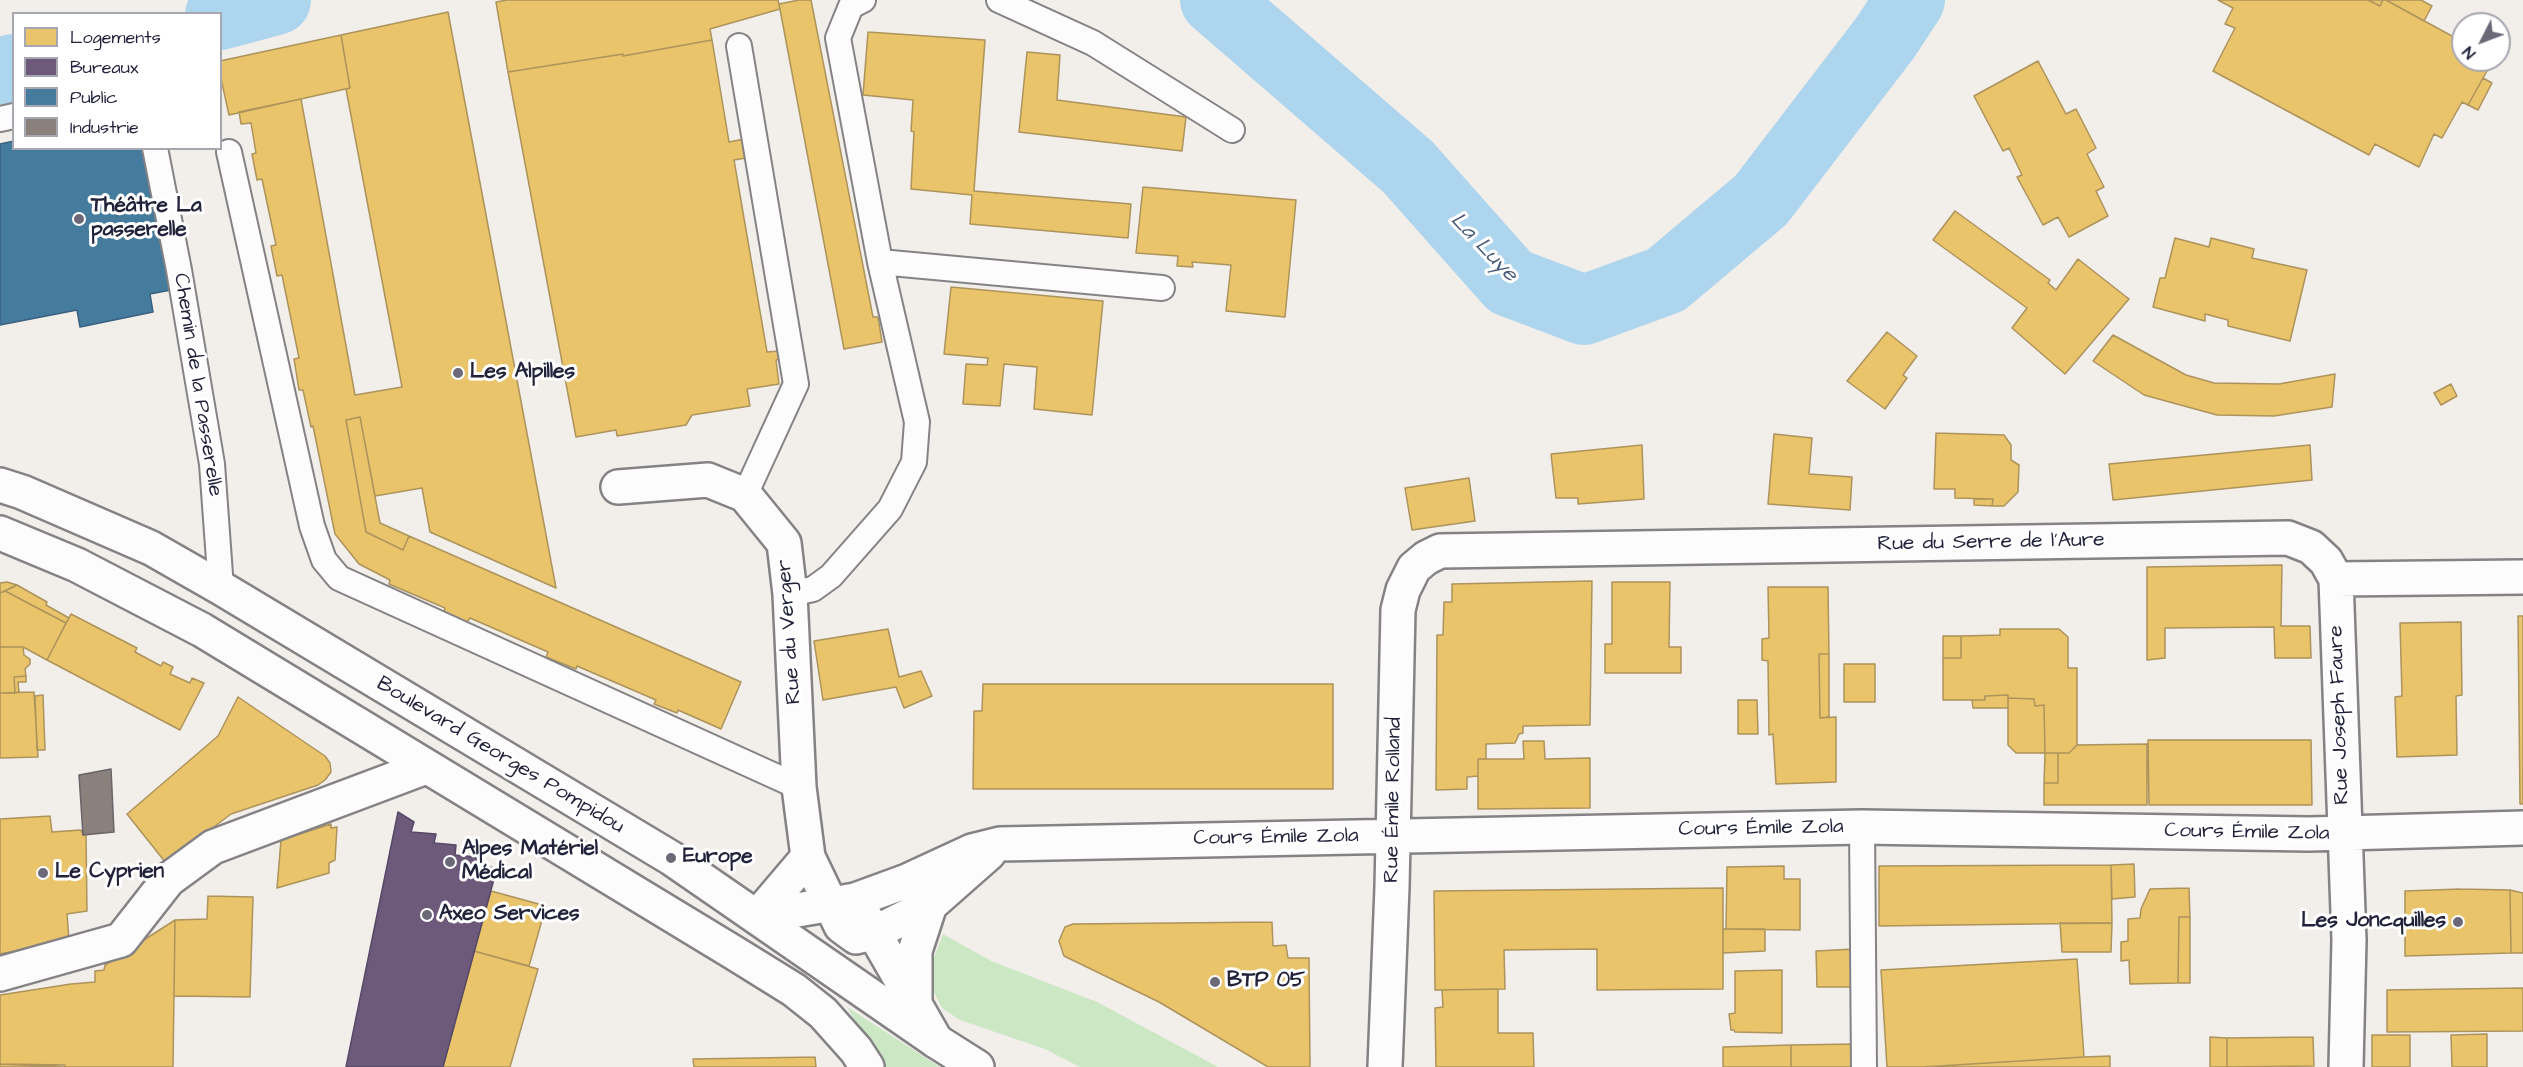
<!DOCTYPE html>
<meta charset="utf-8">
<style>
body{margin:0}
#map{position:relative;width:2523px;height:1067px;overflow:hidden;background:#f2eeea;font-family:"Architects Daughter",sans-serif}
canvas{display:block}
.legend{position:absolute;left:12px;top:12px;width:210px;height:138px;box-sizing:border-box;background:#fff;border:2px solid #a7a7b1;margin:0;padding:8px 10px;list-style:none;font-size:18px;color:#22223b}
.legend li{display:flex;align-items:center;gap:12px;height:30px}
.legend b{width:30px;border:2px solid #a7a7b1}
.north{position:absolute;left:2451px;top:12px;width:60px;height:60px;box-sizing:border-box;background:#fff;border:2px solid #a7a7b1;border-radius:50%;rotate:228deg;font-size:16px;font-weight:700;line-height:24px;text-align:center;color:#22223b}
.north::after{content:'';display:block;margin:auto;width:21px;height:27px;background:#6b6978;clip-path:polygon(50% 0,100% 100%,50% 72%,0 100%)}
</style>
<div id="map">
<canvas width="2523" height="1067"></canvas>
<ul class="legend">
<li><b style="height:16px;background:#e9c46a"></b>Logements</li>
<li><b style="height:16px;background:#6d597a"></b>Bureaux</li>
<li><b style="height:16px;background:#457b9d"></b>Public</li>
<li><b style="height:16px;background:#8a817c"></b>Industrie</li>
</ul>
<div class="north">N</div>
</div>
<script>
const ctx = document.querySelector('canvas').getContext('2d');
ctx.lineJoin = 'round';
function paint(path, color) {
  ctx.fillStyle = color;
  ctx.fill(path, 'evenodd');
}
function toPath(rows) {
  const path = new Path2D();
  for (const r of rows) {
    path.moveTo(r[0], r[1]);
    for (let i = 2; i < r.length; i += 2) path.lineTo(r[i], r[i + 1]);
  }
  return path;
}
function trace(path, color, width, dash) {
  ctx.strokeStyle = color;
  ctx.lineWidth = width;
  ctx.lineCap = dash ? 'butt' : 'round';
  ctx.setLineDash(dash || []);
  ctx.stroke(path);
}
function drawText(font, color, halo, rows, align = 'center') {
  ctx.font = font + ' "Architects Daughter",sans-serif';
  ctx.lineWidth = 6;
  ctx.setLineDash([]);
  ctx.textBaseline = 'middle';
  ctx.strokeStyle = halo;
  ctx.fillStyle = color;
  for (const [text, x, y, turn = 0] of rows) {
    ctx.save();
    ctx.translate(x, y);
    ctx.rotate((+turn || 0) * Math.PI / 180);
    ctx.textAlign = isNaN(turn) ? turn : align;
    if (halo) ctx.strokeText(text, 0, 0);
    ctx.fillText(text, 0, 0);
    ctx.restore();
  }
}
paint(toPath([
 [943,934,991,961,1097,1002,1218,1067,1080,1067,1045,1049,960,1020,942,1008,931,986,931,965],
 [847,1007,940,1067,883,1067]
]), '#cce7c3');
const homes = toPath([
 [507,0,778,0,780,9,710,29,712,40,623,56,623,54,508,72,496,2,507,0],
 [799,0,811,0,873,317,878,317,882,342,844,349,779,4,799,0],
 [2218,0,2368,0,2380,6,2383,0,2386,0,2463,42,2457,55,2487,71,2468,105,2462,102,2442,138,2434,134,2419,167,2375,144,2369,155,2213,71,2235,28,2225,24,2233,8,2218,0],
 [2368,0,2383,0,2380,6,2368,0],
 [2386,0,2421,0,2432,6,2424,21,2386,0],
 [448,12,556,588,430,532,422,488,375,496,360,417,346,420,366,532,403,550,409,536,741,682,721,729,678,710,677,713,654,704,656,700,577,666,576,669,546,657,548,652,470,618,467,622,444,612,445,608,389,584,390,580,359,564,335,534,313,426,311,427,303,390,299,390,294,359,299,358,282,275,277,276,271,246,276,245,262,179,257,180,252,154,256,153,251,123,241,124,239,112,301,99,355,395,402,387,346,89,350,88,341,35,448,12],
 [868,32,985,40,974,191,1131,204,1128,238,970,224,972,195,911,189,914,132,911,131,913,100,863,95,868,32],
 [341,35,350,88,229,115,220,74,220,61,341,35],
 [712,40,729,142,749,138,752,157,734,160,767,352,779,351,781,359,776,360,779,384,747,389,750,406,692,415,686,425,617,436,616,430,576,437,508,72,623,54,623,56,712,40],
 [1027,52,1060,55,1057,100,1186,117,1182,151,1019,132,1027,52],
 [2038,61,2066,114,2076,109,2096,148,2087,154,2104,187,2096,191,2108,216,2069,237,2058,217,2043,225,2017,177,2022,175,2009,148,2003,151,1974,96,2038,61],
 [2483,78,2492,83,2478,110,2468,105,2483,78],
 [1143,187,1296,200,1285,317,1226,311,1231,265,1192,262,1193,267,1177,266,1178,256,1136,253,1143,187],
 [1955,211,2050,280,2048,283,2056,290,2078,259,2129,299,2065,374,2012,328,2027,308,1933,240,1955,211],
 [2175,238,2209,247,2211,238,2254,249,2252,258,2307,270,2290,341,2228,326,2228,320,2205,314,2205,321,2153,307,2160,278,2165,278,2175,238],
 [951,287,1103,301,1092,415,1034,409,1037,367,1004,364,1000,406,963,404,966,364,987,365,988,358,944,354,951,287],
 [1887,332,1917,356,1903,375,1907,378,1885,409,1847,381,1887,332],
 [2113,335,2186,375,2214,383,2279,384,2335,374,2332,407,2274,416,2217,415,2144,395,2093,361,2113,335],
 [2451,384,2457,396,2441,405,2434,393,2451,384],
 [360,417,380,523,409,536,403,550,366,532,346,420,360,417],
 [1936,433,2004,435,2011,445,2011,460,2019,465,2018,492,2004,506,1992,506,1993,499,1955,498,1955,489,1934,489,1936,433],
 [1774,434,1812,438,1809,474,1852,477,1850,510,1768,504,1774,434],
 [1642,445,1644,499,1578,504,1578,498,1556,498,1551,454,1642,445],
 [2310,445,2312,480,2113,500,2109,464,2310,445],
 [1469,478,1475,521,1412,530,1405,488,1469,478],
 [1974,499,1993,499,1992,506,1974,505,1974,499],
 [2282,565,2281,626,2310,626,2311,658,2275,658,2274,627,2165,628,2165,658,2147,660,2147,567,2282,565],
 [1592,581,1590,725,1523,726,1523,733,1519,734,1515,743,1486,744,1486,759,1478,759,1478,776,1467,777,1467,789,1436,790,1437,635,1443,635,1444,602,1452,602,1452,584,1592,581],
 [7,582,17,585,0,593,0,583,7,582],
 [1612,582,1670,582,1669,647,1681,647,1681,673,1605,673,1605,644,1612,644,1612,582],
 [17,585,47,602,46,605,69,618,66,623,5,591,17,585],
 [1768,587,1828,587,1829,654,1819,654,1820,718,1836,717,1836,782,1776,784,1773,734,1769,735,1768,661,1762,660,1762,639,1769,638,1768,587],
 [5,591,66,623,47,660,23,647,0,647,0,593,5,591],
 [71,614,137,648,135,652,161,666,163,662,173,667,170,674,190,683,192,678,204,683,180,730,47,660,71,614],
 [2518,616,2523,616,2523,804,2520,804,2518,616],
 [2461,622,2462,695,2456,696,2457,755,2397,757,2395,697,2402,696,2400,623,2461,622],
 [888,629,899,677,921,671,932,696,904,708,896,687,823,700,814,641,888,629],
 [2000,629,2059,629,2068,637,2068,668,2077,668,2077,745,2069,753,2045,753,2044,705,2035,706,2034,699,2008,698,2008,695,1985,696,1985,700,1943,700,1943,658,1961,658,1961,636,2000,635,2000,629],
 [1943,636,1961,636,1961,658,1943,658,1943,636],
 [0,647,23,647,24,655,30,659,30,664,25,669,26,676,14,677,15,693,0,693,0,647],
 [1819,654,1829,654,1829,717,1820,718,1819,654],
 [1844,664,1875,664,1875,702,1844,702,1844,664],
 [26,676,26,682,18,682,19,692,15,693,14,677,26,676],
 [983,684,1333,684,1333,789,973,789,974,711,982,711,983,684],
 [34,692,38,757,0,758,0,693,34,692],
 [43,695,45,750,37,750,35,696,43,695],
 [2008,695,2008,708,1973,708,1972,700,1985,700,1985,696,2008,695],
 [238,697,325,756,330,763,331,772,325,780,318,785,231,814,166,863,127,814,218,736,238,697],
 [2008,698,2034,699,2035,706,2044,705,2045,753,2016,753,2008,745,2008,698],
 [1738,700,1757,700,1758,734,1738,734,1738,700],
 [2148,740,2311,740,2312,805,2149,805,2148,740],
 [1523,741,1544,741,1545,759,1590,758,1590,808,1478,809,1478,759,1524,759,1523,741],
 [2147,744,2147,805,2044,805,2044,783,2058,783,2058,753,2069,753,2077,745,2147,744],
 [2045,753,2058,753,2058,783,2044,783,2045,753],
 [50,816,52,832,81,830,83,835,86,834,87,911,67,914,69,940,0,954,0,819,50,816],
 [331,824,331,828,337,827,335,860,329,863,329,873,277,888,281,840,331,824],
 [2134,864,2135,897,2112,899,2111,865,2134,864],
 [2111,865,2112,923,1879,926,1879,866,2111,865],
 [1784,866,1784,879,1800,879,1800,930,1726,929,1727,867,1784,866],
 [1723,888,1723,989,1597,990,1597,949,1504,950,1505,989,1435,990,1434,891,1723,888],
 [2189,888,2190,917,2179,917,2178,983,2130,984,2129,960,2121,961,2121,942,2128,941,2128,919,2140,918,2141,909,2150,889,2189,888],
 [2460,889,2510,890,2511,953,2405,956,2405,891,2460,889],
 [2510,890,2523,893,2523,953,2511,953,2510,890],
 [491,891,546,906,529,966,474,951,491,891],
 [208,896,253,897,250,997,174,996,175,920,207,919,208,896],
 [2179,917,2190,917,2190,983,2178,983,2179,917],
 [175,920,173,1067,65,1067,0,1064,0,995,71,984,95,982,95,971,104,970,105,965,175,920],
 [1272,922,1273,946,1286,945,1288,958,1309,958,1310,1067,1268,1067,1159,1002,1064,956,1059,941,1065,927,1073,924,1272,922],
 [2060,923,2112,923,2111,952,2062,952,2060,923],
 [1723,929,1765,929,1765,951,1723,953,1723,929],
 [1854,949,1855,987,1817,987,1816,951,1854,949],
 [474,951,538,969,510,1067,443,1067,474,951],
 [2077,959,2084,1057,1923,1067,1887,1067,1881,970,2077,959],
 [1782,970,1782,1033,1735,1032,1734,1030,1731,1030,1729,1014,1735,1013,1735,971,1782,970],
 [2523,988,2523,1031,2387,1032,2387,990,2523,988],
 [1498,989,1498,1033,1533,1033,1534,1067,1436,1067,1435,1008,1443,1007,1442,990,1498,989],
 [2487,1034,2487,1067,2452,1067,2451,1035,2487,1034],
 [2372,1035,2410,1035,2410,1067,2372,1067,2372,1035],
 [2210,1037,2227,1038,2227,1067,2210,1067,2210,1037],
 [2313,1037,2314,1066,2227,1067,2227,1038,2313,1037],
 [1856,1044,1856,1067,1791,1067,1791,1045,1856,1044],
 [1791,1045,1791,1067,1723,1067,1723,1047,1791,1045],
 [2110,1056,2110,1067,1923,1067,2084,1057,2110,1056],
 [815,1057,816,1067,694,1067,693,1059,815,1057],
 [0,1064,65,1065,65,1067,0,1067,0,1064]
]);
paint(homes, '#e9c46a');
trace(homes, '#ad935c', 1.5);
const offices = toPath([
 [398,812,414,822,411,832,436,834,434,843,456,845,455,855,477,857,476,866,497,868,443,1067,346,1067,398,812]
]);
paint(offices, '#6d597a');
trace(offices, '#564867', 1.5);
const public = toPath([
 [14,141,14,148,144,148,171,290,150,294,153,312,80,327,77,310,0,325,0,144,14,141]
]);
paint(public, '#457b9d');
trace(public, '#3a6080', 1.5);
const industry = toPath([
 [111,769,114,832,83,835,79,775,111,769]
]);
paint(industry, '#8a817c');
trace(industry, '#6b6468', 1.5);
trace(toPath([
 [1215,0,1408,167,1510,282,1584,310,1666,280,1761,200,1885,38,1910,0],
 [220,15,276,0],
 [0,72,14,69]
]), '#aed5ee', 70);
const lane = toPath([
 [999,0,1093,43,1232,130],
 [739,46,796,384,745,495],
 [0,119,14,116],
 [155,148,179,270,212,464,221,588],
 [229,152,312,526,324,560,339,578,799,787],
 [880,262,1162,288],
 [790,594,813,589,831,576,890,509,914,462,917,422,880,262,838,38,851,6,863,0],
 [1862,827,1864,1067]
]);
const street = toPath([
 [618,487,708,480,745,495,784,543,790,594,799,787,808,857,841,926,856,937,874,933,930,905],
 [2336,579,2349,940,2346,1067],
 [864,915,936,1041],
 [757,917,855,900,907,881,972,851,1000,844,1862,827,2309,834,2523,828],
 [757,917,808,857],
 [0,974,121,940,168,880,213,847,426,767],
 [915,1003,915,951,930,905,989,853],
 [1385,1067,1392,887,1398,610,1403,590,1414,568,1426,558,1440,551,2288,538,2311,547,2326,561,2336,579,2523,577]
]);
const primary = toPath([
 [0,485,22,492,151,548,221,588,671,858,936,1041,977,1067],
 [0,533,77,565,202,630,736,954,794,990,823,1013,856,1050,867,1067]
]);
trace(lane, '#848285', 28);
trace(street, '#848285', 38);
trace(primary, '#848285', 38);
trace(lane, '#fdfcfc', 24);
trace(street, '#fdfcfc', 33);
trace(primary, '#fdfcfc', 33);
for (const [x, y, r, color] of [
 [79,219,6,"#6b6978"],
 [458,373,6,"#6b6978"],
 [671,858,6,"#6b6978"],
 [450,862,6,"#6b6978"],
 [43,873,6,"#6b6978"],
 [427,915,6,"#6b6978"],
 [2458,922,6,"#6b6978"],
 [1215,982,6,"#6b6978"]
]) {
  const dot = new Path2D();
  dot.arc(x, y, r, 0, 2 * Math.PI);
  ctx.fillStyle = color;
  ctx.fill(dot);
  trace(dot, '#fff', 2);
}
drawText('bold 21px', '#22223b', '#fff', [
 ["Théâtre La",91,207],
 ["passerelle",91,231],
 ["Les Alpilles",470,373],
 ["Alpes Matériel",462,850],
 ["Médical",462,874],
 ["Europe",683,858],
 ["Le Cyprien",55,873],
 ["Axeo Services",439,915],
 ["Les Joncquilles",2446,922,"right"],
 ["BTP 05",1227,982]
], 'left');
drawText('21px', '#22223b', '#fff', [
 ["Chemin de la Passerelle",197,385,81],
 ["Rue du Serre de l'Aure",1991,543,-1],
 ["Rue du Verger",790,632,-94],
 ["Rue Joseph Faure",2340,715,-92],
 ["Boulevard Georges Pompidou",500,756,31],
 ["Rue Émile Rolland",1394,800,-89],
 ["Cours Émile Zola",1761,829,-1],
 ["Cours Émile Zola",2247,833,1],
 ["Cours Émile Zola",1276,838,-1]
]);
drawText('italic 22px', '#495d7a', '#fff', [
 ["La Luye",1483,248,46]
]);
</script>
